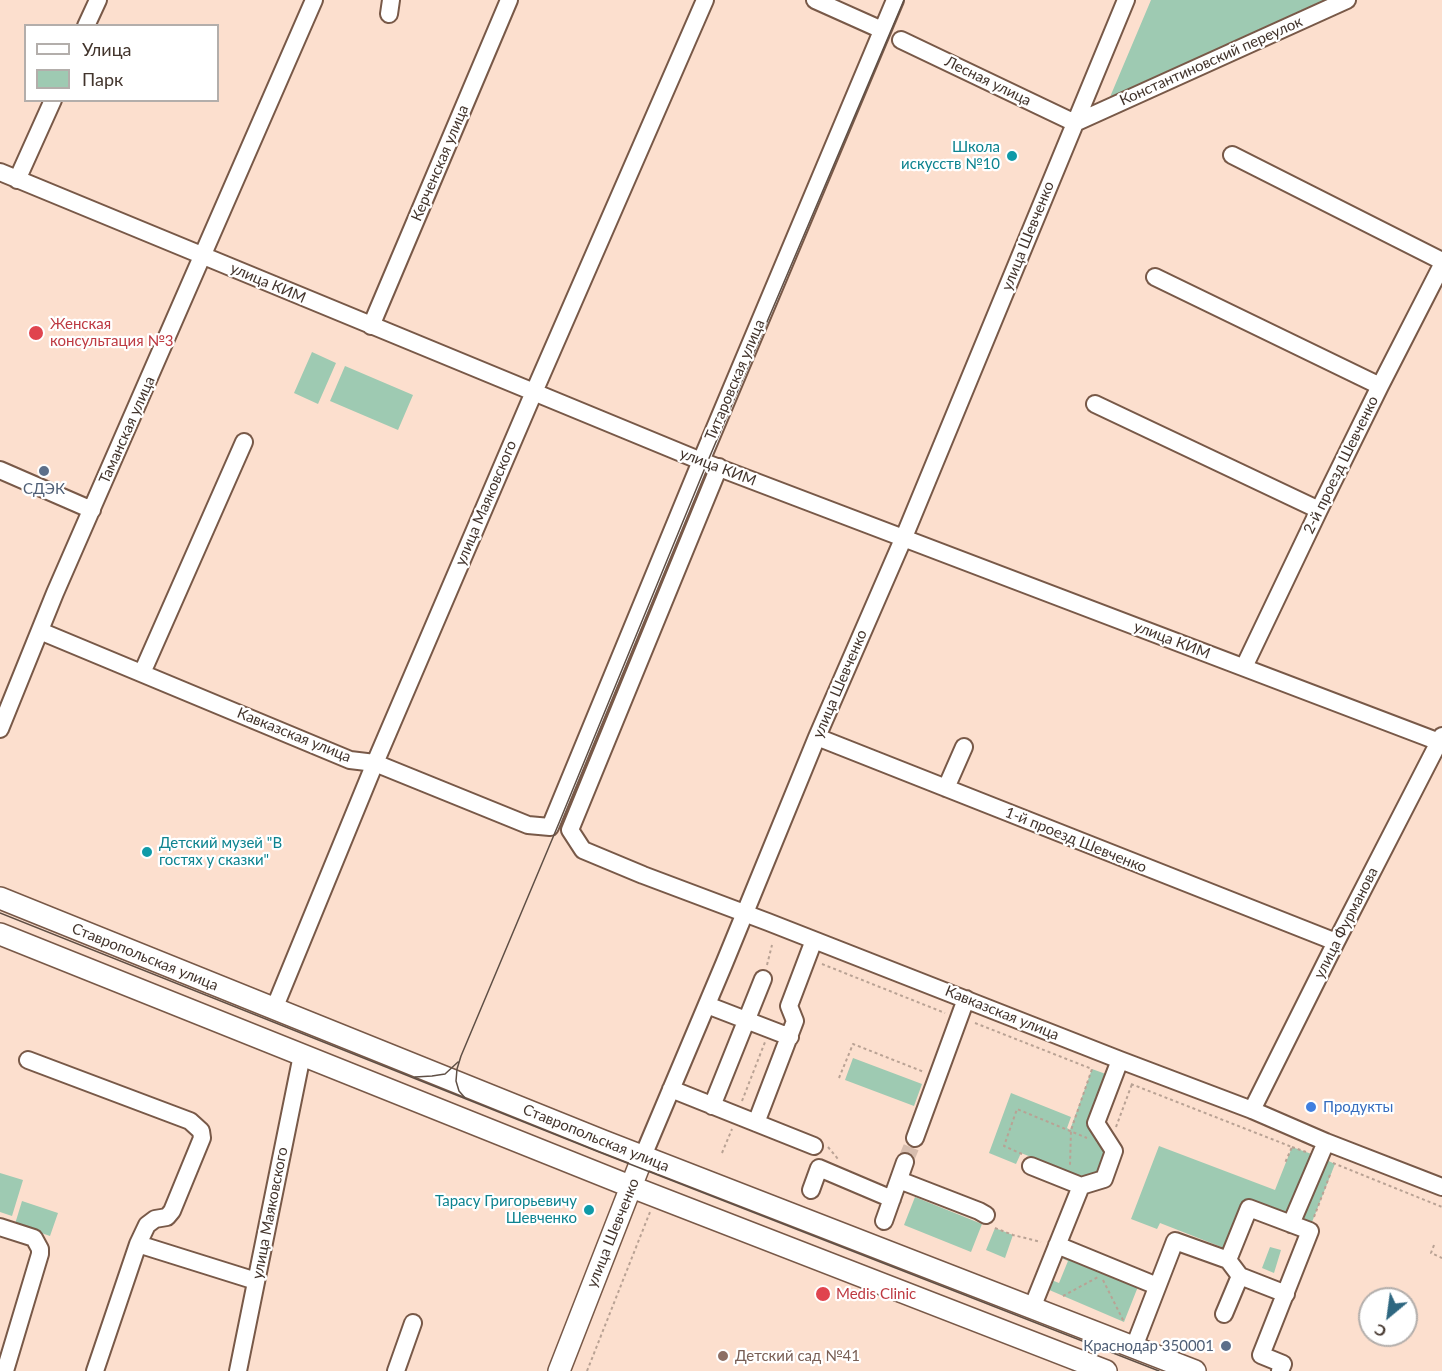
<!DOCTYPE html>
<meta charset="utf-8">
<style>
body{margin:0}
#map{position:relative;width:1442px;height:1371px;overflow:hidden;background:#fcdfce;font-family:Lato,sans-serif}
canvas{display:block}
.legend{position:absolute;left:24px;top:24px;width:195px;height:78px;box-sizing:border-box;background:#fff;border:2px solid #b3aeab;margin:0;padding:8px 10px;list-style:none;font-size:18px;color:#42342c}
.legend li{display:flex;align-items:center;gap:12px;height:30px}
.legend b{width:30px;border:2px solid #b3aeab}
.north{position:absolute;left:1358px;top:1287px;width:60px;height:60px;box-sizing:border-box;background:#fff;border:2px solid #b3aeab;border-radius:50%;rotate:209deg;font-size:16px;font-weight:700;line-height:24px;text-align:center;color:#42342c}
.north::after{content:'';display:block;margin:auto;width:21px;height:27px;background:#2e6780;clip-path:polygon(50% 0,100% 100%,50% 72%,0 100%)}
</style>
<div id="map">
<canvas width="1442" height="1371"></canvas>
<ul class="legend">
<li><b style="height:8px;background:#fff"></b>Улица</li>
<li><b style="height:16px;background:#9ecab2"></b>Парк</li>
</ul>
<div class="north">С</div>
</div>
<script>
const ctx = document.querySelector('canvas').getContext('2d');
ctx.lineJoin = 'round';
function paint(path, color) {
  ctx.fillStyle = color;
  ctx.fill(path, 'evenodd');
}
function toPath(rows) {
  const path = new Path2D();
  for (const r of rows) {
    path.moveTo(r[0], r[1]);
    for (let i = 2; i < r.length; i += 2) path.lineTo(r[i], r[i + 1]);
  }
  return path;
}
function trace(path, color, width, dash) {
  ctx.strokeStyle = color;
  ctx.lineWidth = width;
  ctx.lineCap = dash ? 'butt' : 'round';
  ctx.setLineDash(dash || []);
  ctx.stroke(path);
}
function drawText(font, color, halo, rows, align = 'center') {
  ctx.font = font + ' Lato,sans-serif';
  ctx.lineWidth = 4.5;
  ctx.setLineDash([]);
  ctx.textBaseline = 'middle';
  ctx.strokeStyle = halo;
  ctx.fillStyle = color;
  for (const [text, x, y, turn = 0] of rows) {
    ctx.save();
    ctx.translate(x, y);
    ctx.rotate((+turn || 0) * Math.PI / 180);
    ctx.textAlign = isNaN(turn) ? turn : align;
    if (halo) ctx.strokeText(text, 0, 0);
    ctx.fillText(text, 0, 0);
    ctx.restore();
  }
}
paint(toPath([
 [1151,0,1324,0,1110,97],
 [312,352,336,363,318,404,294,393],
 [345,366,413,395,398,430,330,401],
 [853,1058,922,1084,914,1106,845,1080],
 [1092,1069,1114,1077,1096,1123,1105,1137,1096,1142,1114,1151,1104,1179,1081,1186,1070,1172,1021,1153,1016,1164,989,1153,1011,1093,1071,1117,1067,1128,1070,1130],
 [1159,1146,1275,1190,1292,1147,1320,1157,1335,1164,1312,1222,1248,1199,1229,1250,1160,1223,1157,1229,1131,1219],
 [0,1173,23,1180,12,1216,0,1212],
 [915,1197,982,1224,971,1252,904,1225],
 [22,1201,58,1213,50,1236,15,1224],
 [995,1228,1013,1235,1005,1258,986,1250],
 [1057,1245,1141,1279,1124,1322,1040,1286,1044,1277,1059,1283,1068,1261,1053,1254],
 [1270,1247,1281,1250,1274,1273,1262,1268]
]), '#9ecab2');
trace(toPath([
 [905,1162,915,1138]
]), '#d7bdae', 16, [16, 8]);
const minor = toPath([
 [815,0,882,30],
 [389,14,391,0],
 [86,26,98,0],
 [901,40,1075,123],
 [1075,123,1347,0],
 [1232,155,1442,261],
 [0,172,701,461,1442,743],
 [17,180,53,100],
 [1155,277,1380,386],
 [371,326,509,0],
 [1095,404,1319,510],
 [719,467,570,830,583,850,643,875,768,922,1120,1060,1252,1110,1326,1142,1442,1187],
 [0,470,92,510],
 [40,631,350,760,375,763,528,825,550,827,701,461,895,0],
 [1244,667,1319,510,1380,386,1442,265],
 [142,673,244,442],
 [0,729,55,593,314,0],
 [817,737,1336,942],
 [946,788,964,747],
 [707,1005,790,1037],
 [274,1009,375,763,534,392,705,0],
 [28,1060,190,1121,201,1131,202,1138,172,1211,167,1217,155,1219,147,1225,138,1244],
 [671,1089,814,1146],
 [712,1106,763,979],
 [1252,1110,1336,942,1442,736],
 [756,1123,795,1021,789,1006,814,940],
 [915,1138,966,999],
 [643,1156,724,964,817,737,904,537,1126,0],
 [1031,1166,1081,1186,1104,1179,1114,1151,1096,1123,1120,1060],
 [899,1180,979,1211,986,1215],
 [811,1190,819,1168,892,1199],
 [884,1221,905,1162],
 [1291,1224,1326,1142],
 [0,1227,34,1238,40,1249,40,1254,5,1371],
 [1057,1245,1157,1286],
 [1240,1276,1286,1294],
 [1032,1308,1081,1186],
 [1224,1314,1240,1276,1228,1260],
 [1134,1347,1175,1241,1228,1260,1249,1208,1310,1231,1261,1355,1283,1364,1280,1371],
 [95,1371,138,1244,256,1281],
 [238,1371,302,1055],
 [396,1371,413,1323]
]);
const major = toPath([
 [0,898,603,1141,1195,1371],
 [0,934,632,1187,1106,1371],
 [559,1371,643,1156]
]);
trace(minor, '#785948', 20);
trace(major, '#785948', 24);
trace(toPath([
 [822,964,945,1013],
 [767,965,772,945],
 [975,1023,1092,1069,1071,1130,1070,1165],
 [839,1078,853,1044,924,1072],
 [1131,1084,1292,1147,1285,1163],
 [742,1101,765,1042],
 [1116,1127,1132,1084],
 [828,1147,838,1159],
 [1292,1147,1306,1152],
 [722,1153,732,1129],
 [1022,1154,1004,1146,1017,1109,1087,1138],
 [1333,1163,1442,1207],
 [1314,1217,1331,1172],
 [995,1228,1013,1235,1041,1242],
 [1434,1245,1431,1253,1442,1258],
 [1103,1280,1124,1322],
 [1063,1296,1098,1277],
 [587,1371,650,1212]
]), '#b9a294', 2, [3, 3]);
trace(minor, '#fff', 16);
trace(major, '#fff', 21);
trace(toPath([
 [0,913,599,1152,1159,1371],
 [415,1077,432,1076,445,1074,458,1062],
 [466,1099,459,1091,456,1081,457,1069,461,1056,559,823,707,463,904,0]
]), '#5f4f45', 1.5);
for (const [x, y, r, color] of [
 [1012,156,6,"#0f9aa8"],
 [36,333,8,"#e0444e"],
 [44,471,6,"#5c6f8a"],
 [147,852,6,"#0f9aa8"],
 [1311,1107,6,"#3f7fe0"],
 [589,1210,6,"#0f9aa8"],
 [823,1294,8,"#e0444e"],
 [1226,1346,6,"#5c6f8a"],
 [723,1356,6,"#8d6e63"]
]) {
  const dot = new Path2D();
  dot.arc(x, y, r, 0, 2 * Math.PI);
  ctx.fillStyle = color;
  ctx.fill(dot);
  trace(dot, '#fff', 2);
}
drawText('15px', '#42342c', '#fff', [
 ["Константиновский переулок",1211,61,-24],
 ["Лесная улица",988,81,26],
 ["Керченская улица",440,163,-67],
 ["улица Шевченко",1028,236,-68],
 ["улица КИМ",268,283,23],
 ["Титаровская улица",735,380,-67],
 ["Таманская улица",127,430,-66],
 ["2-й проезд Шевченко",1341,465,-64],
 ["улица КИМ",718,467,21],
 ["улица Маяковского",486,503,-67],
 ["улица КИМ",1172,640,21],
 ["улица Шевченко",840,684,-67],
 ["Кавказская улица",294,735,22],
 ["1-й проезд Шевченко",1076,840,22],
 ["улица Фурманова",1346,923,-63],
 ["Ставропольская улица",145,957,22],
 ["Кавказская улица",1002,1013,22],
 ["Ставропольская улица",596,1138,22],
 ["улица Маяковского",270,1213,-79],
 ["улица Шевченко",613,1233,-68]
]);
drawText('15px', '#0d838f', '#fff', [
 ["Школа",1000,147],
 ["искусств №10",1000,164],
 ["Детский музей \"В",159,843,"left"],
 ["гостях у сказки\"",159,860,"left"],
 ["Тарасу Григорьевичу",577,1201],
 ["Шевченко",577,1218]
], 'right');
drawText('15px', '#be3a42', '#fff', [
 ["Женская",50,324],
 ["консультация №3",50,341],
 ["Medis Clinic",836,1294]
], 'left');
drawText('15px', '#4e5e75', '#fff', [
 ["СДЭК",44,489],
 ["Краснодар 350001",1214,1346,"right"]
]);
drawText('15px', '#366cbe', '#fff', [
 ["Продукты",1323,1107]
], 'left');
drawText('15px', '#785e54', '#fff', [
 ["Детский сад №41",735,1356]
], 'left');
</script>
